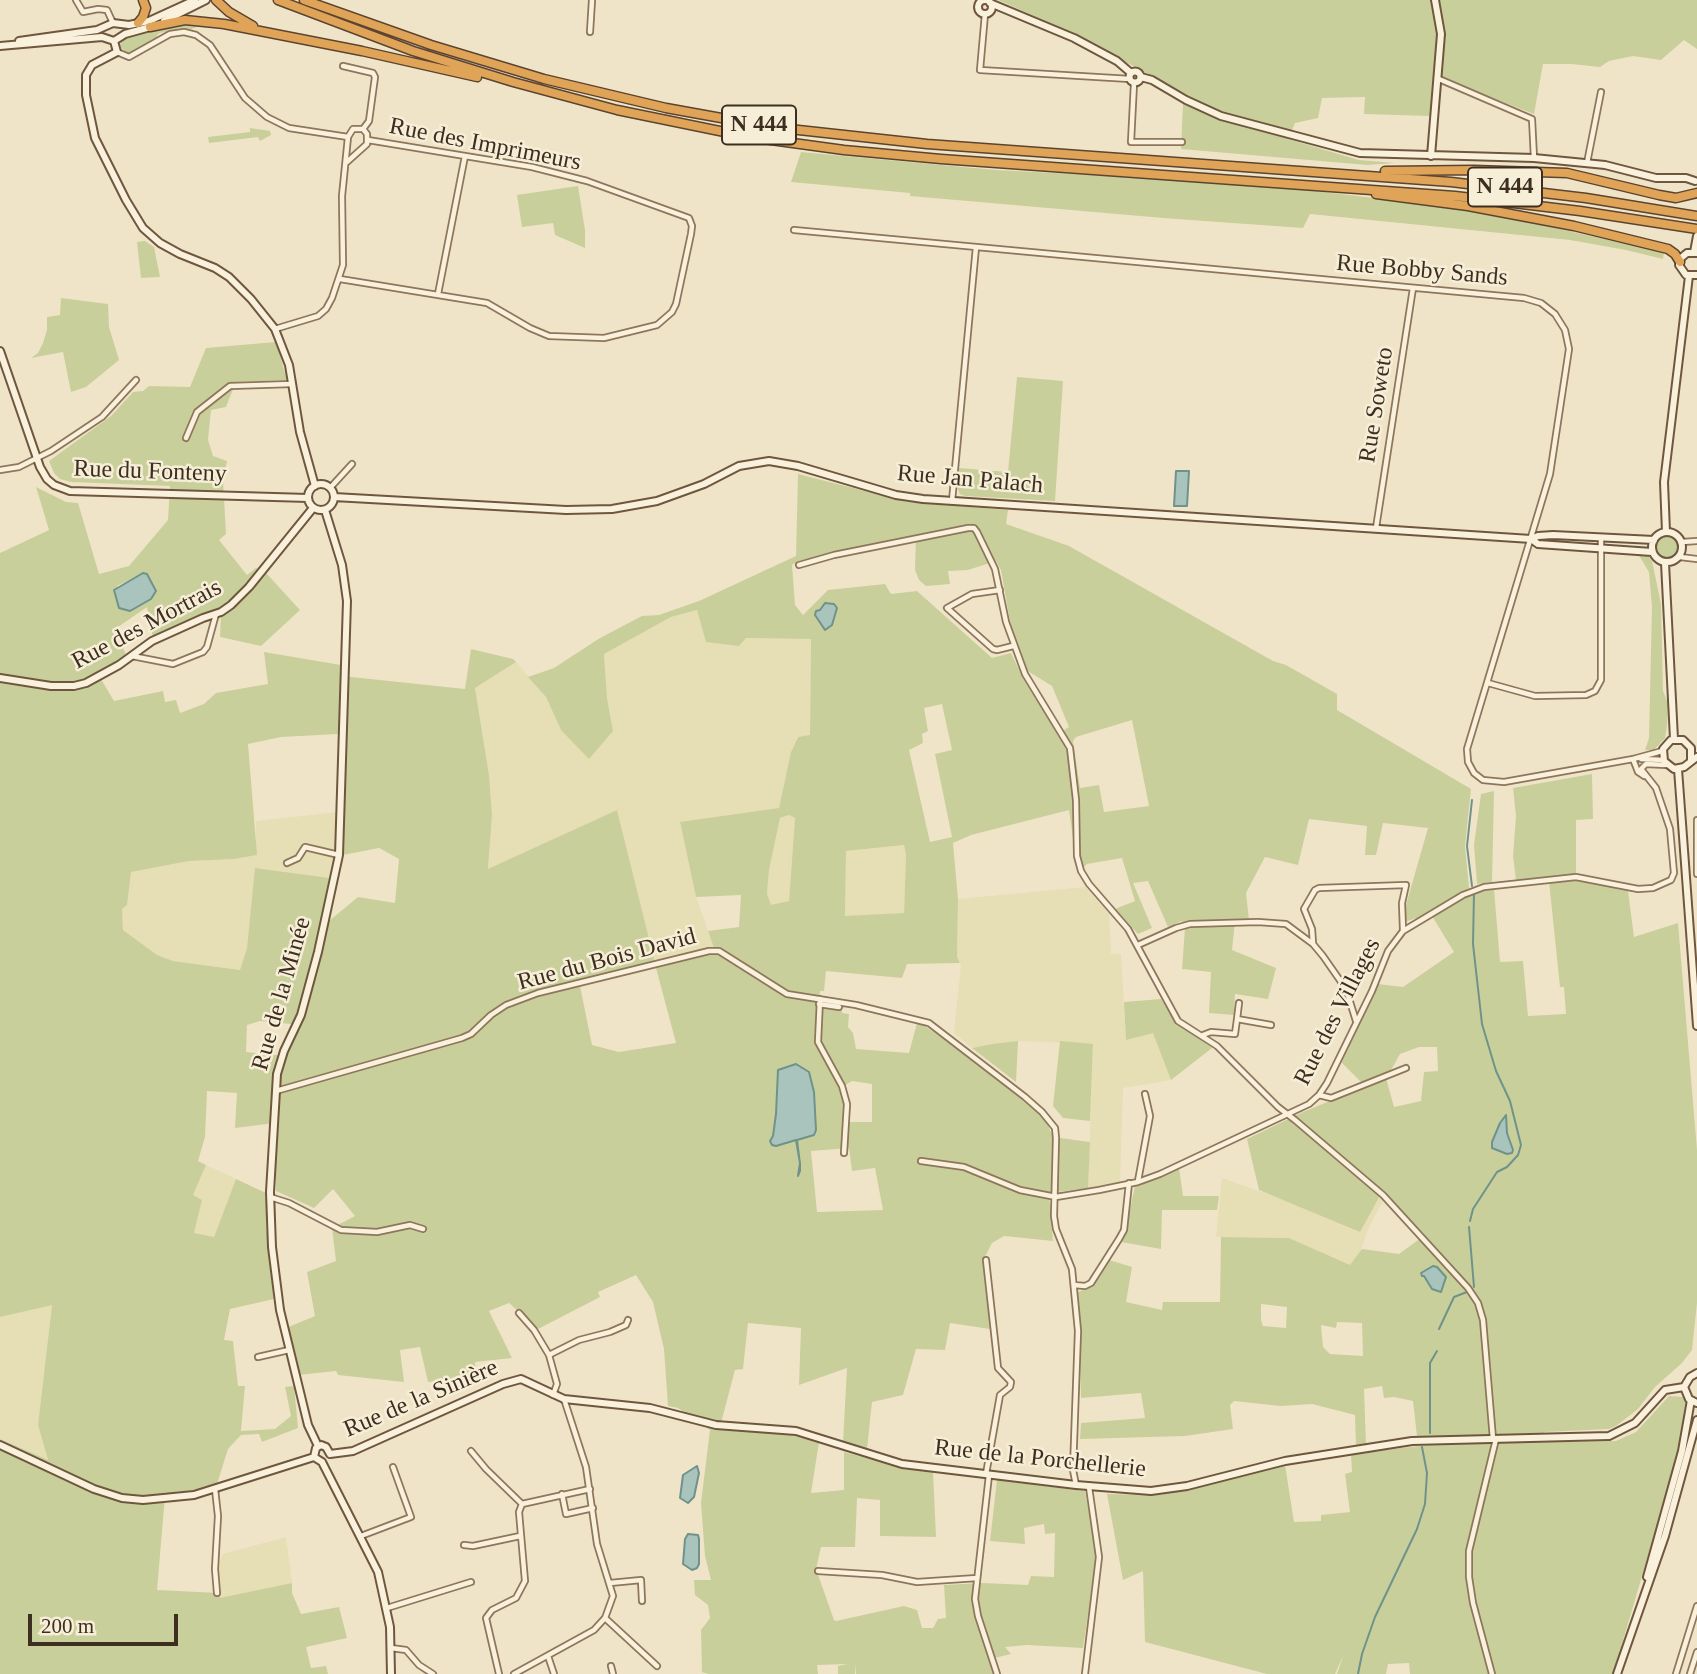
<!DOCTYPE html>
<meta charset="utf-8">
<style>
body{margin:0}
#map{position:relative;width:1697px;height:1674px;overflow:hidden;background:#f0e4c8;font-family:"Times New Roman",serif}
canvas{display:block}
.scale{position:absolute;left:28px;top:1614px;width:150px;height:32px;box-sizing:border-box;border:4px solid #3d2e20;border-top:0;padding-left:9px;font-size:21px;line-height:24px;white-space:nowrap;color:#3d2e20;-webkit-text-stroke:5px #f7eed8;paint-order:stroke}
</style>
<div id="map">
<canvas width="1697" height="1674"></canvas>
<div class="scale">200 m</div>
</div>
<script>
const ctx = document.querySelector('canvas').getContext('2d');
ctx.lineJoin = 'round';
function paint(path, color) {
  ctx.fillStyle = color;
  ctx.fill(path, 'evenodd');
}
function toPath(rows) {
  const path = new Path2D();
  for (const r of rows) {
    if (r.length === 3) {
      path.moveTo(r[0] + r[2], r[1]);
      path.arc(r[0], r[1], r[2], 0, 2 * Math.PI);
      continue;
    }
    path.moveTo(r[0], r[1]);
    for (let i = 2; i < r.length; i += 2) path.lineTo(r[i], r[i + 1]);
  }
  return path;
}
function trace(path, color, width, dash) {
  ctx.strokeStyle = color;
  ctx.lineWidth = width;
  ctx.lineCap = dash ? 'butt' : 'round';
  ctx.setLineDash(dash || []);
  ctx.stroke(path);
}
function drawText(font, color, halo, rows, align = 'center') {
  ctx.font = font + ' "Times New Roman",serif';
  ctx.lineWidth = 5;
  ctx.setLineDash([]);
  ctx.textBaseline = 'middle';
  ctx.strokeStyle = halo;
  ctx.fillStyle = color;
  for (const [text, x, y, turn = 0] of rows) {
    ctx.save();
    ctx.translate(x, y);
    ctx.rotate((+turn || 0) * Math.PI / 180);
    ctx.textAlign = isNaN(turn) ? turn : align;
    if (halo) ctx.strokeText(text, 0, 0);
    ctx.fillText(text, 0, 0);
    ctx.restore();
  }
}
paint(toPath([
 [698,610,746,638,811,639,810,736,797,737,791,752,779,808,680,823,696,897,714,948,710,953,656,968,617,810,488,870,492,815,489,775,475,688,516,662,546,697,561,730,613,731,607,698,604,654,671,617],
 [339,812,337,850,330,878,256,868,247,948,240,970,173,961,157,955,123,930,122,909,127,905,130,872,189,861,234,859,256,855,256,821],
 [789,815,795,818,789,901,770,906,767,894,769,870,780,818],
 [904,845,906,855,904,913,845,917,846,851],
 [1085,887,1109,914,1111,954,1121,954,1126,1040,1153,1032,1171,1080,1123,1088,1120,1182,1088,1188,1093,1044,1021,1041,972,1048,954,1033,961,965,957,957,958,899],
 [206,1165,236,1179,214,1237,194,1234,202,1200,193,1195],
 [1222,1178,1296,1204,1359,1232,1378,1196,1383,1201,1368,1229,1359,1256,1350,1266,1289,1238,1216,1237],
 [52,1304,38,1425,48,1461,0,1439,0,1317],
 [286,1537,292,1583,219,1599,217,1568,223,1554]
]), '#e6deb5');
paint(toPath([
 [998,0,1697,0,1697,49,1684,40,1661,60,1633,56,1609,61,1600,67,1571,64,1543,64,1534,114,1435,76,1430,116,1364,114,1365,97,1322,98,1318,118,1295,123,1288,139,1359,160,1395,163,1367,165,1181,149,1183,104,1187,95,1068,31],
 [186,23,206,23,189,30,181,29,160,33,157,35,158,37,132,53,127,53,121,48,120,45,123,38,132,34],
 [250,128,270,131,271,135,260,141,258,137,209,143,208,137,250,132],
 [801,152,996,170,1095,175,1308,190,1415,203,1473,210,1664,252,1663,259,1626,250,1570,240,1310,214,1303,228,1163,218,910,196,910,193,791,182],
 [578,186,585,230,585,248,555,235,553,223,522,227,517,195],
 [145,241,154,247,160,277,141,278,137,242],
 [61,298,108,304,109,327,119,360,86,387,71,392,63,352,31,358,38,353,43,343,47,330,47,317,60,315],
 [276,342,287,380,236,382,226,407,211,410,208,440,213,456,227,461,223,480,226,534,219,540,247,575,256,568,267,574,300,610,261,646,220,637,221,615,209,612,153,638,147,607,115,629,126,655,98,674,114,701,163,691,165,702,176,700,180,713,204,704,216,693,268,684,264,652,341,665,342,676,465,689,471,649,513,659,516,662,475,688,489,775,492,815,488,869,617,810,655,963,579,981,592,1045,619,1052,676,1043,656,968,710,953,714,948,708,931,739,927,741,895,696,897,680,822,779,808,791,752,798,737,810,735,811,639,746,638,739,646,706,642,697,610,671,617,604,654,607,698,613,731,589,759,561,730,546,697,528,677,554,668,600,638,642,616,659,615,699,601,796,556,798,474,908,502,1008,510,1006,524,1069,546,1273,661,1286,665,1337,694,1337,710,1471,789,1465,846,1469,888,1420,917,1404,922,1404,912,1428,828,1383,823,1376,855,1365,855,1367,826,1309,819,1298,865,1265,857,1246,893,1249,920,1235,921,1232,950,1276,968,1268,999,1235,994,1234,1015,1209,1013,1211,972,1182,969,1185,928,1182,921,1168,927,1148,881,1133,883,1152,928,1138,934,1115,909,1135,901,1122,858,1087,864,1078,872,1069,810,971,835,953,843,958,899,957,957,960,963,907,964,902,978,826,971,824,991,820,991,819,1003,842,1006,842,1013,849,1014,848,1027,853,1033,856,1049,909,1053,917,1023,925,1026,960,1050,1033,1108,1047,1123,1053,1137,1090,1142,1088,1188,1049,1193,1053,1241,1004,1236,992,1243,984,1259,990,1329,950,1323,945,1350,916,1349,903,1395,872,1402,867,1449,843,1442,847,1368,799,1385,801,1328,748,1323,743,1369,735,1370,721,1423,748,1424,819,1442,811,1493,844,1490,844,1452,889,1464,933,1472,936,1537,880,1536,880,1500,857,1498,855,1547,821,1547,816,1569,834,1620,836,1621,904,1606,917,1610,922,1628,933,1628,938,1619,946,1618,944,1585,983,1583,1028,1585,1031,1576,1054,1577,1055,1533,1045,1534,1044,1524,1024,1528,1025,1544,990,1541,997,1480,1085,1491,1097,1555,1083,1648,1027,1645,1005,1647,1011,1654,990,1659,994,1674,856,1674,855,1664,855,1674,838,1674,838,1666,847,1664,817,1665,818,1674,708,1674,702,1672,701,1630,710,1618,708,1605,695,1595,694,1580,711,1580,705,1556,701,1503,710,1430,678,1408,668,1406,664,1349,653,1302,636,1275,598,1292,600,1297,538,1329,509,1303,489,1311,512,1358,475,1362,476,1375,472,1378,428,1382,420,1347,400,1350,404,1382,338,1375,336,1371,298,1375,286,1328,315,1316,307,1272,336,1261,332,1228,355,1216,333,1189,314,1208,276,1191,275,1123,235,1128,237,1093,207,1091,205,1137,198,1161,206,1165,193,1195,202,1200,194,1233,214,1237,236,1179,266,1193,266,1224,274,1299,230,1309,224,1340,233,1341,238,1386,245,1386,241,1431,275,1429,291,1416,285,1387,294,1386,298,1428,262,1442,259,1434,241,1435,228,1449,217,1484,190,1492,165,1496,157,1590,219,1593,220,1598,292,1583,292,1593,301,1614,339,1607,347,1638,306,1647,311,1668,326,1666,328,1674,0,1674,0,1439,48,1460,38,1425,52,1305,0,1317,0,553,49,530,36,487,66,502,78,503,99,574,129,566,168,520,170,486,71,482,60,479,54,473,49,461,111,416,133,392,143,391,149,386,190,387,206,348],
 [916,535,915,570,919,580,926,586,950,584,948,571,968,570,996,561,1001,570,1011,627,1026,670,1052,686,1069,727,1058,734,1024,680,1011,653,992,658,917,591,891,594,885,584,828,590,803,615,795,605,792,565,798,561],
 [143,573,147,574,151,598,141,604,117,586],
 [942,704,952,750,935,754,952,837,930,842,909,750,923,743,922,734,928,731,924,708],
 [1132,720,1149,806,1104,812,1099,785,1080,788,1073,741,1076,737],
 [338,734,340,775,337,850,343,855,379,848,399,859,395,903,358,897,329,921,322,919,330,878,255,868,247,948,240,970,173,961,157,955,123,930,122,909,127,905,131,872,189,861,234,859,257,855,248,744,281,737],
 [789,815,795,818,789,901,771,905,767,894,769,870,780,818],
 [904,845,906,855,904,913,845,916,846,851],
 [260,1021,301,1025,286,1056,246,1052,247,1025],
 [796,1065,809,1073,814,1092,780,1144,776,1146,770,1141,773,1136,777,1114],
 [852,1081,872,1084,872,1122,846,1122,846,1101,842,1087],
 [849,1148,852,1171,875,1168,883,1210,817,1212,811,1151],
 [1017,377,1063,381,1055,501,965,496,960,494,957,487,959,468,1008,472],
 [1668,547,11],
 [1638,554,1648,555,1652,561,1661,604,1663,691,1668,703,1667,726,1665,738,1654,750,1645,750,1649,738,1652,607,1649,572],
 [1592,774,1593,819,1576,820,1576,874,1516,880,1513,856,1516,816,1513,788],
 [1494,791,1492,882,1477,884,1474,845,1481,794],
 [1588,880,1628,891,1634,937,1678,923,1697,1150,1697,1303,1692,1350,1682,1363,1655,1387,1638,1409,1616,1426,1609,1429,1544,1432,1544,1442,1616,1441,1636,1432,1669,1396,1684,1397,1687,1402,1687,1412,1672,1475,1613,1674,1410,1674,1409,1663,1388,1664,1386,1674,1337,1674,1343,1656,1335,1674,1267,1674,1145,1642,1143,1571,1123,1580,1107,1494,1159,1495,1285,1465,1294,1522,1321,1521,1321,1515,1350,1512,1345,1474,1352,1472,1351,1454,1428,1445,1428,1436,1417,1436,1413,1401,1394,1397,1384,1398,1382,1386,1364,1389,1366,1444,1356,1445,1355,1415,1312,1404,1281,1406,1234,1401,1230,1405,1233,1429,1185,1436,1080,1439,1081,1423,1145,1418,1141,1393,1081,1398,1078,1292,1091,1287,1109,1260,1132,1267,1126,1302,1162,1310,1163,1302,1220,1302,1221,1237,1289,1238,1350,1265,1362,1249,1399,1254,1425,1235,1383,1190,1360,1232,1259,1190,1247,1139,1303,1112,1386,1078,1394,1107,1421,1101,1424,1072,1438,1071,1437,1047,1419,1047,1400,1054,1390,1072,1362,1083,1340,1061,1378,984,1403,987,1454,952,1432,916,1470,894,1494,889,1500,962,1523,961,1528,1016,1566,1014,1564,987,1560,987,1549,881],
 [1261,1304,1287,1307,1286,1328,1263,1326,1261,1320],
 [1337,1322,1362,1323,1363,1356,1330,1354,1323,1347,1321,1325,1336,1328],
 [1161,999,1176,1023,1212,1048,1171,1080,1153,1033,1126,1040,1124,1002],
 [1018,1041,1016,1082,972,1048,993,1044],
 [1060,1041,1093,1044,1090,1121,1063,1118,1053,1106],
 [1179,1168,1183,1196,1219,1196,1217,1210,1162,1210,1161,1249,1121,1242,1125,1232,1135,1186]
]), '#c9cf9b');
const water = toPath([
 [1176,471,1189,471,1187,506,1174,506,1176,471],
 [143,573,147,574,156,591,151,599,130,611,119,608,114,590,143,573],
 [825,603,834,604,837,608,832,625,825,630,815,615,816,611,820,610,825,603],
 [796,1064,809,1072,814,1092,816,1130,814,1135,797,1140,800,1164,800,1171,798,1176,800,1163,796,1140,776,1146,772,1145,770,1141,773,1136,776,1114,778,1070,796,1064],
 [1506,1115,1507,1133,1513,1150,1512,1153,1507,1154,1492,1148,1492,1142,1500,1123,1506,1115],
 [1433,1266,1437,1267,1446,1277,1441,1292,1432,1289,1424,1276,1422,1276,1421,1273,1433,1266],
 [697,1466,699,1473,694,1497,688,1503,680,1498,683,1475,697,1466],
 [688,1534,698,1535,699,1539,699,1564,697,1568,692,1570,683,1564,685,1539,688,1534]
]);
paint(water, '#a9c4bc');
trace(water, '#6f938a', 2);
trace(toPath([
 [1472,800,1467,846,1472,886],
 [1470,1221,1473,1209,1497,1172,1507,1167,1518,1155,1521,1145,1510,1101,1496,1071,1482,1024,1473,944,1474,893],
 [1469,1227,1474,1287],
 [1439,1329,1454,1297,1467,1292],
 [1430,1433,1430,1363,1437,1351],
 [1358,1674,1362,1654,1375,1617,1417,1529,1425,1504,1427,1473,1422,1447]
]), '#6f938a', 2);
const street = toPath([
 [76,0,83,12,98,9,107,10,113,23],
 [985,14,980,70,1130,79],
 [590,32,592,0],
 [117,52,129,57,170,34,184,32,196,35,210,45,245,98,267,117,289,128,348,137],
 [343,66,373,73,375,77,369,121,363,129],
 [1439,79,1532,119,1534,158],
 [1134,83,1131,142,1182,142],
 [1587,163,1601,92],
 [794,230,1524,298,1541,303,1555,314,1565,330,1569,349,1550,474,1467,749,1468,762,1474,773,1483,780,1504,782,1633,759,1662,751],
 [340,279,487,303,530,328,549,336,604,338,657,325,672,312,676,304,691,234,692,226,689,218,587,181,532,167,368,140],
 [438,294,465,156],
 [275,329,318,316,326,309,332,298,343,265,342,196,348,137,353,129,363,129,367,134,367,144,347,162],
 [186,438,197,412,230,386,292,384],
 [0,470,19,467,51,451,102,417,136,380],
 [330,488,352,464],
 [952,501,976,247],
 [1376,528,1413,288],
 [1682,542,1697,541],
 [1680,557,1697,559],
 [799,565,834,555,968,528,974,528,977,532,995,569,1006,622,1025,674,1070,748,1076,800,1077,856,1081,871,1089,884,1128,929,1178,1021,1217,1046,1278,1107,1295,1120,1383,1195,1468,1288,1478,1303,1483,1320,1493,1439],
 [1000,590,972,594,947,608,993,649,997,650,1013,646],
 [132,656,173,664,203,652,207,647,216,614],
 [1488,683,1535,696,1586,695,1595,691,1601,680,1601,538],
 [1633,759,1638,772,1644,776],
 [1641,759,1663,760],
 [1697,820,1697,874],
 [287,863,298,858,305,847,339,855],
 [1313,943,1312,929,1304,909,1315,890,1319,888,1406,885,1402,903,1403,930],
 [1138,945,1176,928,1190,924,1258,922,1286,924,1313,944,1323,956,1346,989,1356,1021],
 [820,999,818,1042,842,1086,847,1104,844,1153],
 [819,1004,839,1007],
 [1237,1019,1239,1003],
 [1203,1035,1211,1032,1235,1034,1237,1019,1271,1025],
 [276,1091,462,1038,471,1034,491,1015,506,1005,538,993,709,951,719,951,787,994,856,1005,929,1023,1025,1097,1042,1112,1055,1128,1056,1138,1054,1216,1056,1229,1072,1269,1078,1331,1073,1470,1076,1485],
 [1319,1095,1331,1098,1406,1068],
 [921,1161,964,1167,1020,1190,1056,1197,1099,1190,1138,1182,1160,1174,1309,1104,1319,1095,1327,1083,1372,991,1388,951,1403,931,1463,895,1484,887,1576,877,1638,889,1653,888,1671,880,1674,873,1670,829,1656,788,1641,769,1646,764,1666,765],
 [1138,1181,1150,1116,1145,1094],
 [270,1197,289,1203,341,1230,377,1232,410,1225,423,1229],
 [1074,1285,1085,1286,1091,1283,1119,1239,1124,1230,1129,1183],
 [519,1313,534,1330,549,1355,557,1384,553,1395],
 [549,1355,579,1340,610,1332,626,1325,628,1320],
 [258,1357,289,1350],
 [471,1451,486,1469,522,1504],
 [986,1474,1000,1395,1010,1387,1011,1382,998,1368,986,1260],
 [989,1475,975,1599,978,1616,997,1674],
 [215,1489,218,1516,215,1569,217,1593],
 [562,1494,566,1514,593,1508],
 [361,1536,411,1517,393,1467],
 [464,1545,473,1546,520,1536],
 [818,1571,882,1575,917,1582,977,1578],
 [610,1583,641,1580,642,1601],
 [387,1608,471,1582],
 [605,1618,657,1666],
 [391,1648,406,1650,419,1665,433,1674],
 [548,1656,554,1674],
 [611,1666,613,1674],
 [499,1674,486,1618,492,1610,516,1598,525,1581,519,1512,522,1504,590,1489],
 [514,1674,594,1630,605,1618,613,1596,597,1544,586,1467,564,1399],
 [1085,1674,1099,1557,1089,1487],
 [1492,1674,1473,1603,1469,1577,1469,1551,1496,1439],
 [1676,1674,1697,1606],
 [1690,1674,1697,1652]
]);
const secondary = toPath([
 [985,7,7],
 [990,3,1074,38,1117,61,1131,73],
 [164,21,206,0],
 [19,41,97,30,113,23,129,25,149,21,195,0],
 [114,41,117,52,92,65,86,75,86,95,95,138,126,200,143,228,160,243,180,254,215,268,229,277,251,299,275,329,289,365,300,432,315,486],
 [0,46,102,37,114,41,125,34,154,26],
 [1135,77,5.5],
 [1141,77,1152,80,1186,100,1221,116,1360,153,1534,158,1605,165,1656,178,1686,178,1695,181],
 [1431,156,1441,34,1435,0],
 [1694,252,1697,236],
 [1697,253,1687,253,1681,258,1679,265,1686,275,1697,275],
 [0,351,40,467,47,479,54,485,70,491,308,498],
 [321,497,13],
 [334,497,566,510,612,509,657,501,704,484,739,466,769,461,798,466,896,495,923,499,1531,539,1538,536,1553,535,1654,540],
 [1667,547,15],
 [1666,532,1664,482,1689,276],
 [1531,539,1538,544,1652,552],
 [1665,563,1674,739],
 [0,678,51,686,74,686,86,683,119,665,152,641,203,618,221,612,231,605,249,587,313,508],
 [1691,760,1691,748,1683,740,1671,740,1663,749,1664,761,1674,769,1684,767,1697,757],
 [1678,769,1697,1026],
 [1697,1373,1690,1377,1684,1387,1689,1399,1697,1403],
 [0,1445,94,1489,122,1498,143,1500,194,1495,314,1457],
 [318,1446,308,1425,280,1310,272,1247,270,1192,277,1074,284,1051,301,1015,318,952,339,855,347,601,342,565,325,510],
 [330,1454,353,1451,503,1384,521,1379,564,1399,650,1408,716,1425,796,1431,902,1464,1076,1485,1151,1491,1187,1486,1285,1461,1412,1441,1609,1436,1635,1423,1665,1390,1684,1387],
 [322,1462,378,1572,390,1627,391,1674],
 [322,1462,314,1457,316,1448,321,1445,326,1447,330,1454],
 [1647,1577,1682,1451,1691,1400],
 [1617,1674,1665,1536,1697,1420]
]);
const highway = toPath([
 [216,0,229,12,253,26],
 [278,0,413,51,513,82,617,110,749,137,844,150,941,159,1455,196,1580,211,1697,229],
 [304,0,431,45,544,79,666,108,771,127,927,144,1451,182,1586,198,1697,216],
 [138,23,143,17,146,8,143,0],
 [150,27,185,20,224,24,362,51,477,77],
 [1385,171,1474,170,1567,173,1659,195,1676,198,1697,193],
 [1376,194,1468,206,1574,226,1668,249,1675,254,1680,262]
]);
trace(street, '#8d765c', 8);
trace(secondary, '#6f573f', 10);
trace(highway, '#5b4430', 11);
trace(street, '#faf1dc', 4.5);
trace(secondary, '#faf1dc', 6);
trace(highway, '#e0a458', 8);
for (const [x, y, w] of [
 [759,125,74],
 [1505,187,74]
]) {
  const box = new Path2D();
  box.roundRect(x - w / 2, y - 19.5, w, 39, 5);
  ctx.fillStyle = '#f7eed8';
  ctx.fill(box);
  trace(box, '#3d2e20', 2);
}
drawText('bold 23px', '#3d2e20', null, [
 ["N 444",759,125],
 ["N 444",1505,187]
]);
drawText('24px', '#3d2e20', '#f7eed8', [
 ["Rue des Imprimeurs",485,145,11],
 ["Rue Bobby Sands",1422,271,5],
 ["Rue Soweto",1377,405,-81],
 ["Rue du Fonteny",150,472,2],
 ["Rue Jan Palach",970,480,5],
 ["Rue des Mortrais",147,625,-28],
 ["Rue du Bois David",607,960,-15],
 ["Rue de la Minée",282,994,-74],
 ["Rue des Villages",1338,1012,-63],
 ["Rue de la Sinière",421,1399,-23],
 ["Rue de la Porchellerie",1040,1459,6]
]);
</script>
